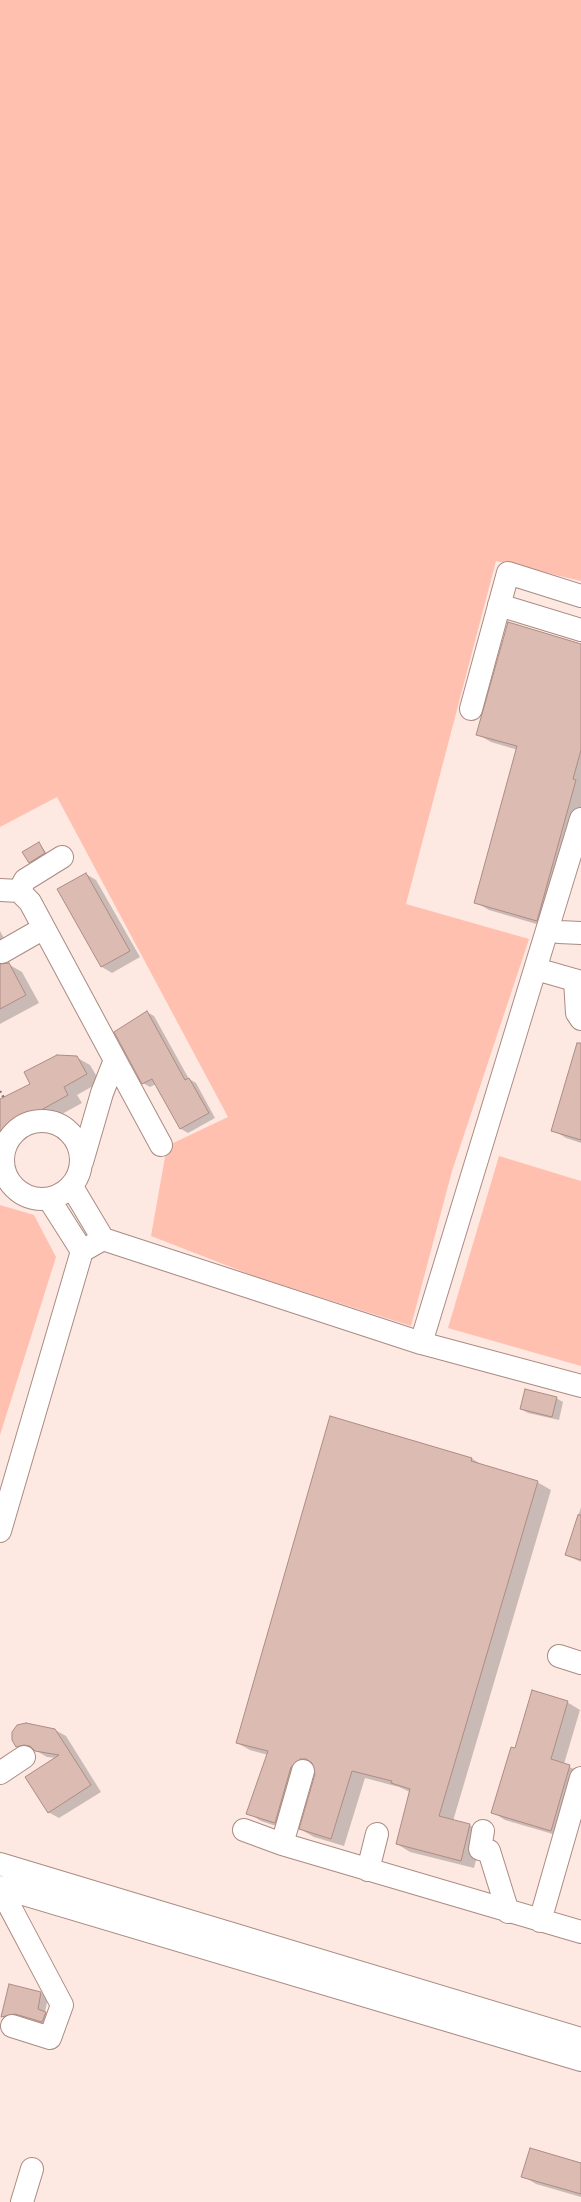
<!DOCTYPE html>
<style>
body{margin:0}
canvas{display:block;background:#fde8e2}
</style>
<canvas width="581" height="2202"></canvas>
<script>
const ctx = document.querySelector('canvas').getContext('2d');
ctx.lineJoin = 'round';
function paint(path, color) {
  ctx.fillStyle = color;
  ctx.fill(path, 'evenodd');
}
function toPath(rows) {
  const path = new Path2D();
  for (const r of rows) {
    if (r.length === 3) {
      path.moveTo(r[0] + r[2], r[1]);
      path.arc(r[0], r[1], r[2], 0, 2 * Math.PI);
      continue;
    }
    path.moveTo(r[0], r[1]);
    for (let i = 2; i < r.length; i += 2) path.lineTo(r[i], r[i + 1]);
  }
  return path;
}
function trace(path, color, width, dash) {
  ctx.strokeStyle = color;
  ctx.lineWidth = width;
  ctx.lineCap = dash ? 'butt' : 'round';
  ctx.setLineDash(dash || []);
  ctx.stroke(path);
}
paint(toPath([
 [0,0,581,0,581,581,496,561,406,904,529,939,452,1171,411,1326,254,1276,151,1236,167,1146,228,1117,57,797,0,827],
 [499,1156,581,1181,581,1366,448,1328],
 [0,1205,34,1215,56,1257,0,1435]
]), '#ffc0b0');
paint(toPath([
 [581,645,581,818,550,928,489,910,475,902,518,750,491,742,477,734],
 [39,843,48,855,33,864,30,862],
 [86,874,96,880,140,957,112,973,102,967],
 [0,931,10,949,5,954,4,965,8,964,22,972,39,1003,0,1024],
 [147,1012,154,1016,189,1079,196,1083,215,1118,188,1133,181,1129,156,1084,150,1087,143,1083],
 [581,1049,581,1143,566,1138,553,1130],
 [76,1057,90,1065,100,1082,77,1095,82,1103,0,1148,0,1101],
 [556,1398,563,1402,559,1420,528,1413,521,1409],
 [471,1458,484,1466,537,1482,551,1490,453,1821,469,1825,483,1832,474,1868,410,1852,397,1844,410,1792,399,1787,365,1778,344,1846,314,1837,300,1829,316,1774,313,1766,304,1775,288,1830,261,1821,248,1813,268,1755,250,1750,237,1743],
 [581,1507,581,1562,566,1555],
 [567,1702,580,1710,564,1764,581,1773,563,1837,505,1820,492,1812,515,1749],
 [55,1730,66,1736,101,1792,59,1818,48,1812,56,1758,47,1757,35,1750,28,1752,17,1746],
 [41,1993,48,1997,45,2012,53,2017,50,2026,23,2017,9,2020,2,2016],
 [581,2164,581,2197,536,2184,523,2176]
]), '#0003');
const building = toPath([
 [508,622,581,644,581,750,573,779,576,780,537,921,474,903,517,746,476,735,508,622],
 [39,842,45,853,29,863,22,852,39,842],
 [86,873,130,951,101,967,57,889,86,873],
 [9,963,26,995,0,1009,0,964,9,963],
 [147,1011,185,1080,189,1078,209,1113,180,1129,152,1079,142,1084,114,1032,147,1011],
 [577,1043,581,1043,581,1140,551,1131,577,1043],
 [57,1055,77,1056,87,1074,64,1087,68,1095,0,1133,0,1099,30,1084,24,1072,57,1055],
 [525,1389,557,1397,552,1417,520,1409,525,1389],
 [330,1416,472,1458,471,1461,538,1481,439,1816,470,1824,461,1861,396,1844,410,1789,391,1783,392,1781,352,1771,331,1839,299,1829,315,1774,312,1763,306,1759,300,1759,291,1767,275,1823,246,1814,268,1751,236,1743,330,1416],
 [578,1515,581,1515,581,1560,565,1555,578,1515],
 [532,1690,568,1701,551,1759,570,1765,551,1831,491,1813,511,1747,515,1748,532,1690],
 [26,1723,55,1729,91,1785,48,1813,25,1777,59,1755,35,1751,30,1746,24,1745,16,1747,12,1740,12,1732,17,1725,26,1723],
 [9,1984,41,1992,38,2009,46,2012,42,2022,15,2014,1,2017,9,1984],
 [530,2148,581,2163,581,2194,521,2177,530,2148]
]);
paint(building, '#dcbbb2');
trace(building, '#ac8c84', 1);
const minor = toPath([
 [499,605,581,630],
 [471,709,508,573,581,596],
 [0,890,19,891,30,902,115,1060,102,1093,82,1162],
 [19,891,25,880,62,857],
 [548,930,559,932,581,933],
 [2,952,44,928],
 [536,969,581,982],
 [575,980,577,1013,581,1019],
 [115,1060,161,1145],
 [42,1160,39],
 [72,1187,103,1239],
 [49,1199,82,1251],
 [421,1343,581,819],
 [0,1531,82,1251,103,1239,421,1343,581,1386],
 [559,1656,581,1663],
 [303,1771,282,1844,581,1932],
 [0,1773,24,1757],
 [244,1830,282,1844],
 [483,1831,480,1849,489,1851,508,1912],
 [0,1864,581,2039],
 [368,1870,377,1834],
 [0,1887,581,2060],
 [0,1888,62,2005,50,2038,12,2026],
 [540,1921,581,1778],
 [22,2202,32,2169]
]);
trace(minor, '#aa8b82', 24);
trace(toPath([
 [0,1091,4,1098]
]), '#847570', 2.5, [2, 3]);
trace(minor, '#fff', 22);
</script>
